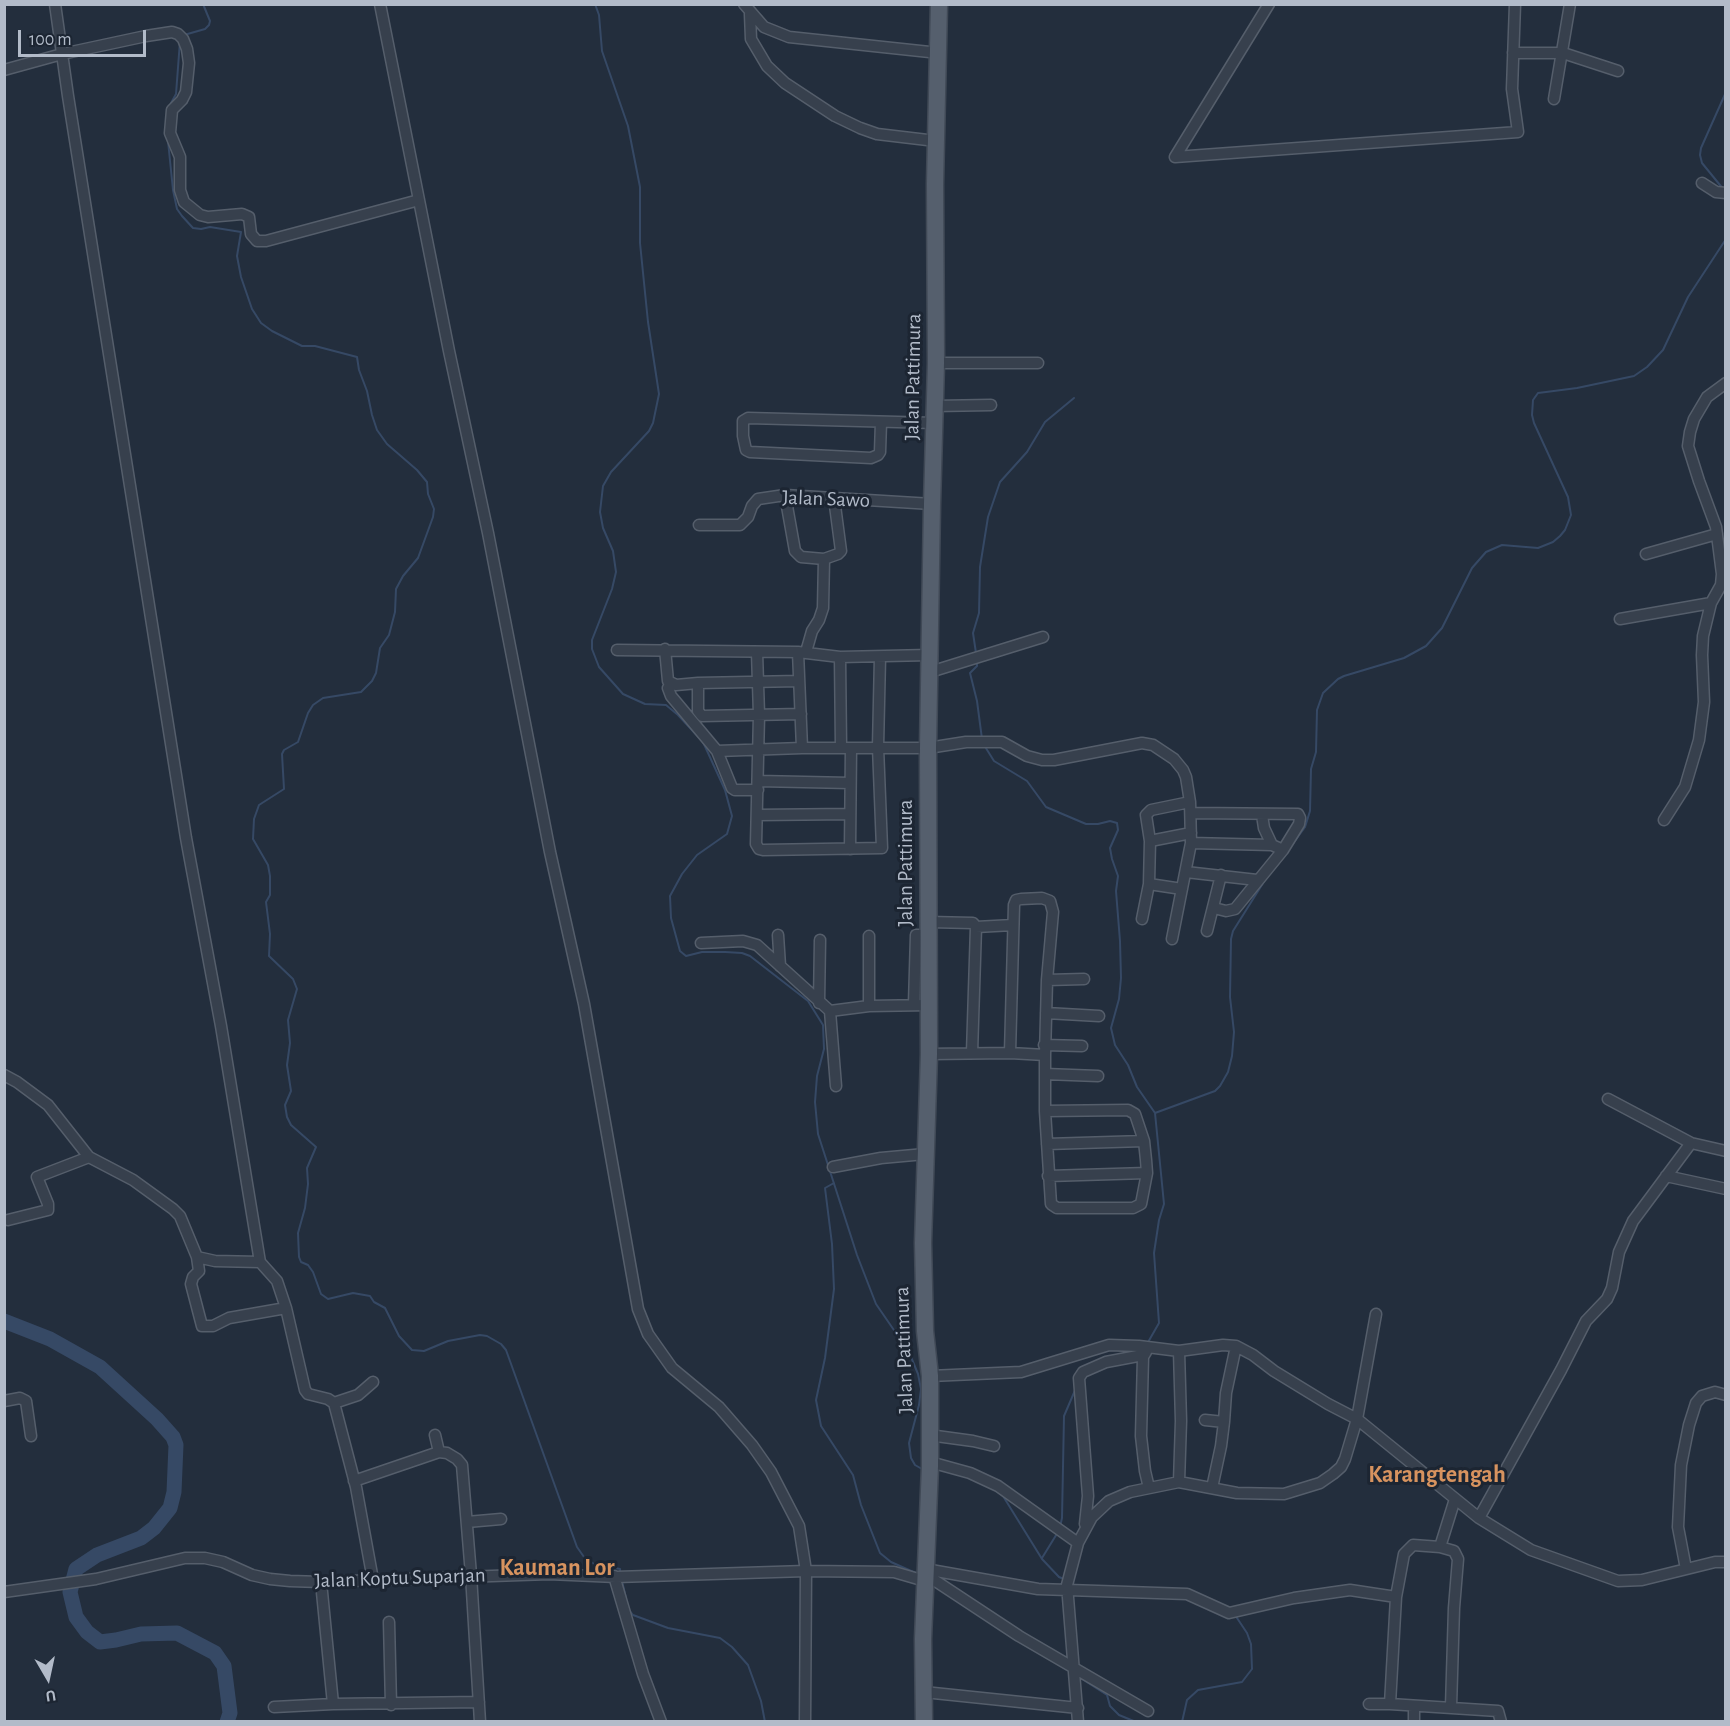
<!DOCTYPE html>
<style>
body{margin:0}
#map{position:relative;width:1730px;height:1726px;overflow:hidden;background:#232e3d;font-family:"Alegreya Sans",sans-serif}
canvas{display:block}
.frame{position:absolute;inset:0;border:6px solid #b2bbc9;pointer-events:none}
.north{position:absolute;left:18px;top:1648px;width:60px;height:60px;-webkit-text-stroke:4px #1c2532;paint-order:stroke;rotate:171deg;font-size:16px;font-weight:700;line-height:24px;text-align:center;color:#b2bbc9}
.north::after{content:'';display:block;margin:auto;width:21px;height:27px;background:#b2bbc9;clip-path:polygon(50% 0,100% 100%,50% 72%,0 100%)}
.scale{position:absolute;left:18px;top:30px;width:128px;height:27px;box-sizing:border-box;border:3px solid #b2bbc9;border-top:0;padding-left:8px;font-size:18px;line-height:21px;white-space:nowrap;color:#b2bbc9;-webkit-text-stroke:4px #1c2532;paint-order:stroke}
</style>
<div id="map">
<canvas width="1730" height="1726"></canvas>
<div class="frame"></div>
<div class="north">U</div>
<div class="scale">100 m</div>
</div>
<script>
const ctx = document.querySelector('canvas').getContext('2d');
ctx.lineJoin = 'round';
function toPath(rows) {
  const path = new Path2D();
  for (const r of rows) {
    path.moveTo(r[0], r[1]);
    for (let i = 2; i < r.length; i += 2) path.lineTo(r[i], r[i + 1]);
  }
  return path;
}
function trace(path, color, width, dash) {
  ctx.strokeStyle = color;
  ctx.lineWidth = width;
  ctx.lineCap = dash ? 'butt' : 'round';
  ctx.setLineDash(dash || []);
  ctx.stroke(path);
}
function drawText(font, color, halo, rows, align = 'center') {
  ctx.font = font + ' "Alegreya Sans",sans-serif';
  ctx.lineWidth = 6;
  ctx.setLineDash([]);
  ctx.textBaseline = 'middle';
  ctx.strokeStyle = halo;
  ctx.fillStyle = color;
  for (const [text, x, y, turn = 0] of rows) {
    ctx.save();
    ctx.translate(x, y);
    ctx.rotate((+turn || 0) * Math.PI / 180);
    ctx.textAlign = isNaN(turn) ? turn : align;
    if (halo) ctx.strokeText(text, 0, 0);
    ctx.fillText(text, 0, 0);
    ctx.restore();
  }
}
trace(toPath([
 [595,4,599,15,602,51,628,126,640,187,640,243,648,322,659,394,653,423,649,431,611,472,603,486,600,512,603,528,613,551,616,572,612,589,592,640,592,649,599,667,623,694,645,704,666,705,678,715,703,742,725,790,732,816,727,834,697,855,682,874,670,896,671,918,680,951,686,956,702,952,725,952,742,953,750,956,808,1001,823,1025,824,1049,817,1076,815,1102,818,1134,857,1255,876,1304,909,1352,918,1374,921,1389,919,1405,909,1443,911,1458,915,1465,922,1469],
 [184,35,205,29,209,25,210,21,203,4],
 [171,103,176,94,180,41],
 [168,141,173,190,177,209,182,216,193,228,201,229,210,227,241,232,237,256,241,277,252,309,261,323,272,331,302,346,315,346,357,357,359,370,367,391,372,415,377,430,387,444,417,470,427,482,428,494,434,509,433,517,418,558,403,576,396,589,395,612,389,635,380,648,376,673,372,681,361,692,323,698,313,705,308,713,298,742,284,750,282,754,284,789,259,805,254,819,253,839,268,865,270,876,270,895,266,902,270,934,269,956,293,979,297,989,288,1020,290,1043,287,1065,291,1091,285,1105,287,1117,291,1125,316,1147,307,1168,308,1184,305,1208,298,1233,299,1257,301,1262,308,1265,313,1272,321,1294,328,1299,353,1293,370,1296,374,1302,385,1308,399,1336,412,1350,424,1351,448,1341,480,1335,487,1336,501,1344,506,1350,577,1547,584,1557,594,1564,620,1569,620,1572],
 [1724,190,1702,163,1700,155,1701,148,1726,92],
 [976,653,973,633,979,613,980,567,988,517,1000,482,1027,452,1045,422,1074,398],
 [977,662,977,666,970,673,977,701,982,739],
 [984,745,994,761,1027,781,1046,807,1086,824,1098,824,1110,821,1117,823,1118,830,1110,848,1112,859,1118,876,1116,891,1120,941,1121,978,1119,999,1111,1028,1115,1045,1128,1065,1137,1087,1155,1113],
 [1292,845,1305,827,1310,811,1311,769,1316,752,1317,710,1323,693,1338,679,1344,676,1404,658,1426,646,1442,628,1472,568,1486,552,1502,545,1538,548,1553,542,1560,536,1565,530,1571,515,1568,497,1534,423,1532,415,1533,400,1538,393,1546,392,1577,388,1634,376,1647,367,1663,350,1688,297,1726,239],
 [834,1183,825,1188,832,1244,834,1289,825,1358,816,1400,821,1426,853,1475,861,1505,880,1553,891,1562,918,1574],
 [1147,1344,1159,1323,1154,1253,1159,1220,1164,1204,1155,1113,1215,1091,1220,1086,1228,1072,1232,1056,1234,1032,1230,997,1231,939,1233,931,1265,880],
 [995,1490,1003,1496,1042,1559,1059,1577,1064,1579],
 [1060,1527,1062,1518,1064,1416,1076,1388],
 [1042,1558,1058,1532],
 [622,1581,626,1598],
 [1146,1588,1170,1589],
 [629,1610,633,1615,668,1628,720,1638,732,1647,748,1665,761,1701,765,1722],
 [1079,1677,1107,1695,1110,1706,1119,1715,1136,1722],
 [1182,1722,1187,1700,1198,1690,1242,1682,1252,1669,1251,1644,1247,1633,1235,1615]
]), '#364965', 2);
trace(toPath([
 [4,1321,50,1339,100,1367,157,1419,173,1437,176,1445,174,1492,170,1508,154,1528,141,1538,97,1555,76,1569,70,1592,76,1617,87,1632,100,1642,116,1640,141,1634,177,1633,215,1653,224,1666,230,1713,227,1722]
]), '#364965', 15);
const street = toPath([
 [55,4,68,96,186,838,221,1026,260,1262],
 [380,4,449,351,488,533,550,852,584,1004,638,1309,648,1334,672,1368,719,1407,752,1445,771,1472,799,1526,806,1571,805,1722],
 [744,4,764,27,789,37,939,53],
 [1269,4,1175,157,1518,132,1512,89,1515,4],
 [750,14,751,39,767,66,785,83,835,116,860,128,877,134,936,141],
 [1513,53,1563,53,1618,71],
 [4,70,62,54,146,36,172,32,178,34,183,39,187,49,189,63,186,92,182,100,172,110,170,133,180,157,180,190,184,202,200,215,208,217,242,214,249,217,251,234,257,241,266,241,419,200],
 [1554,99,1570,4],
 [1702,183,1716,192,1726,193],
 [936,363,1038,363],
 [935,406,991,405],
 [881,422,880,452,878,455,871,458,750,452,746,450,743,436,743,421,748,418,935,423],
 [785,495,795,551,801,557,824,559,838,554,841,551,834,498],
 [699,525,740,525,748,517,752,506,758,499,785,495,932,504],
 [1646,554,1717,534],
 [1620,619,1711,603],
 [665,649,668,681,676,685,698,683,799,681],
 [617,650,798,652,840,657,930,655],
 [757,652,759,715,756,844,759,849,763,850,882,848,878,747,880,657],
 [798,652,802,748],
 [806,652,812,631,819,620,823,608,824,559],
 [840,657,841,747],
 [930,672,1043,637],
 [671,683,668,688,671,696,717,751,732,788,735,790,758,790],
 [698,683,698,711,702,716,801,714],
 [717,751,802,748,928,748,966,742,1002,742,1027,756,1042,760,1054,760,1142,743,1153,745,1174,759,1183,770,1186,777,1190,802,1191,843,1172,939],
 [758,781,850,783],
 [1191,813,1298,814,1300,818,1299,824,1283,850],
 [757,815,850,814],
 [1664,820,1685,787,1699,740,1704,702,1702,655,1703,636,1711,603,1721,585,1722,574,1716,527,1699,481,1688,446,1690,432,1694,419,1707,397,1726,383],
 [1150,841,1191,833],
 [1191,843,1272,845],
 [850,849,851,748],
 [1186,872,1257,880],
 [1182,889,1149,884,1150,841,1146,815,1151,810,1190,802],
 [1214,908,1226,911,1235,909,1283,850,1272,845,1264,828,1262,815],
 [1142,919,1149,884],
 [929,922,973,923,976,927],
 [1207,931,1221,875],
 [778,935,780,966],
 [701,943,743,941,757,945,830,1011,869,1006,930,1005],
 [1047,980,1084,979],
 [819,1003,820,940],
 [914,1004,916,935,929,935],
 [869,1006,869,936],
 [830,1011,836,1086],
 [1046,1013,1099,1016],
 [1044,1045,1082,1046],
 [972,1053,976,927,1013,925],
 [1010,1053,1014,905,1016,900,1021,899,1042,898,1050,901,1053,912,1047,980,1045,1055],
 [929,1054,1010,1053,1045,1055,1045,1111,1051,1204,1057,1208,1133,1208,1141,1204,1147,1173,1146,1160,1144,1141,1135,1114,1128,1110,1045,1111],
 [1045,1074,1098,1076],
 [4,1075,17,1082,48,1105,89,1157,133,1180,173,1209,180,1216,197,1257,215,1261,260,1262,277,1281,286,1308,305,1390,308,1394,328,1399,334,1403,356,1487,373,1580],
 [1608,1099,1691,1143,1726,1151],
 [1047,1144,1144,1141],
 [833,1167,881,1158,925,1154],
 [1048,1176,1147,1173],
 [1666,1176,1726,1189],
 [8,1220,48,1210,48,1204,37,1177,89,1157],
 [197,1257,199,1271,193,1277,191,1284,202,1326,213,1326,229,1318,286,1308],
 [1146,1352,1143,1357,1141,1436,1145,1471,1149,1488],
 [930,1376,1021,1372,1109,1345,1139,1346,1179,1351,1223,1345,1236,1346,1253,1355,1274,1371,1328,1404,1357,1419,1479,1518,1531,1550,1618,1581,1642,1580,1715,1562,1726,1562],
 [4,1401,20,1398,26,1401,31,1436],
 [334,1403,358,1395,373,1382],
 [1205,1420,1224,1422,1221,1446,1212,1488],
 [1224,1422,1226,1393,1236,1346],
 [435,1435,439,1452],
 [929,1435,973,1441,994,1446],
 [930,1462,970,1473,998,1486,1078,1543],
 [354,1481,439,1452,447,1453,457,1459,462,1465,471,1575,480,1722],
 [1179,1482,1181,1421,1179,1351],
 [1455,1499,1440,1547,1413,1545,1404,1554,1396,1597,1390,1704,1498,1711,1501,1722],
 [1479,1518,1561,1370,1586,1321,1607,1299,1612,1288,1619,1252,1633,1221,1691,1143],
 [467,1522,501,1519],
 [1085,1524,1088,1496,1079,1378,1083,1372,1106,1362,1143,1355],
 [1440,1547,1454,1551,1458,1559,1454,1608,1451,1707],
 [925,1569,1038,1589,1187,1594,1229,1613,1294,1598,1350,1590,1396,1597],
 [1686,1569,1678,1527,1681,1465,1689,1425,1696,1403,1702,1396,1715,1392,1726,1395],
 [925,1574,1019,1636,1148,1711],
 [614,1576,643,1674,661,1722],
 [321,1582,333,1704,479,1702],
 [4,1592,96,1579,185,1558,205,1558,223,1562,252,1575,270,1579,290,1581,321,1582,549,1574,616,1577,806,1571,894,1572,925,1581],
 [389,1622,391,1705],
 [924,1692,1078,1708],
 [1369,1704,1390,1704],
 [1414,1706,1414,1722],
 [274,1707,333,1704],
 [1078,1722,1067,1585,1078,1543,1092,1517,1109,1501,1130,1492,1179,1482,1237,1493,1284,1494,1320,1483,1333,1474,1341,1467,1345,1459,1357,1419,1376,1314]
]);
const primary = toPath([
 [924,1722,923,1639,930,1466,930,1376,925,1331,923,1243,929,1054,928,748,932,504,936,363,935,184,939,4]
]);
trace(street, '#555e6b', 13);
trace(primary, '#404956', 19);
trace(street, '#37404d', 10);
trace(primary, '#555f6d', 16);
drawText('21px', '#b2bbc9', '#1c2532', [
 ["Jalan Pattimura",913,377,-89],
 ["Jalan Sawo",826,499,2],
 ["Jalan Pattimura",906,863,-90],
 ["Jalan Pattimura",904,1350,-92],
 ["Jalan Koptu Suparjan",400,1578,-2]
]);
drawText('bold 24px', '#d7935f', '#1c2532', [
 ["Karangtengah",1437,1475],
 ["Kauman Lor",557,1568]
]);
</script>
